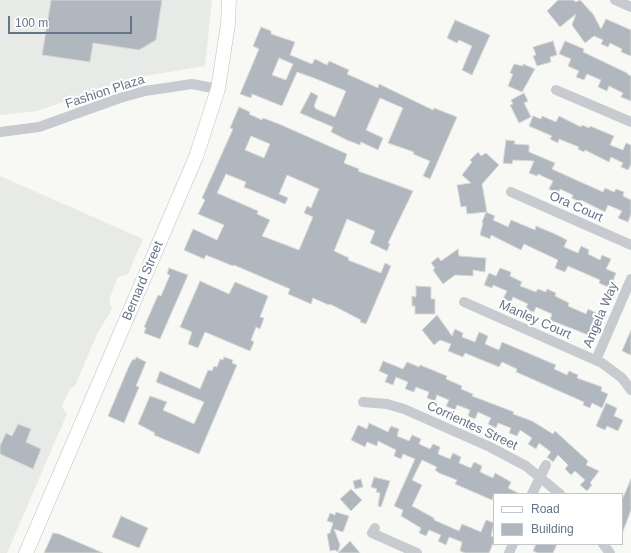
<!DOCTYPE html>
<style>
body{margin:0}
#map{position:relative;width:631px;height:553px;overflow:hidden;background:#f8f8f5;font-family:Arial,sans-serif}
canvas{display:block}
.legend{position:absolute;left:493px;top:493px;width:130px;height:52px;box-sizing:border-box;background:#fff;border:1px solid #c1c7cf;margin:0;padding:5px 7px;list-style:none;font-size:12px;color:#657488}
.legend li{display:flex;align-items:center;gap:8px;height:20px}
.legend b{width:20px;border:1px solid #c1c7cf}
.scale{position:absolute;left:8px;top:16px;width:124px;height:18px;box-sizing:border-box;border:2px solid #657488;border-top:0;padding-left:5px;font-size:12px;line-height:14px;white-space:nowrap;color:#657488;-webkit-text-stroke:3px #fff;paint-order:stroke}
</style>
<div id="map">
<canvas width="631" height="553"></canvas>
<ul class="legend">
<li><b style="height:5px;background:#fff"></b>Road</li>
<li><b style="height:11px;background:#b0b7be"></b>Building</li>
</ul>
<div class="scale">100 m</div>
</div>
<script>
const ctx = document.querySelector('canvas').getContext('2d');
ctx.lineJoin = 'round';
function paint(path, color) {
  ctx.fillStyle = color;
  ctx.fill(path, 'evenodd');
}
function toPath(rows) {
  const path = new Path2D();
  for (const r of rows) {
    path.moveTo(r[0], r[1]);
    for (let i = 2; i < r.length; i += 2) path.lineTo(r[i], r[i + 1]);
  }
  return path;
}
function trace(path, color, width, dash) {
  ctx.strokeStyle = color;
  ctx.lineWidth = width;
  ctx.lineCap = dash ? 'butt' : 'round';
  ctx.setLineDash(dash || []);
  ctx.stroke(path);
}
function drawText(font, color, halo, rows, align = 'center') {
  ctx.font = font + ' Arial,sans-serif';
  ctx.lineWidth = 4;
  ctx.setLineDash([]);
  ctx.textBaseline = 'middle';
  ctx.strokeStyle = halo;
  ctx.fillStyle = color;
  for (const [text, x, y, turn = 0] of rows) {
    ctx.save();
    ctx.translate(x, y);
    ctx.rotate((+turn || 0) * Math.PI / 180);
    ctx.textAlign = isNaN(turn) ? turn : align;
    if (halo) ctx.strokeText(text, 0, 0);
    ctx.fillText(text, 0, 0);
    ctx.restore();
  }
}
paint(toPath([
 [0,0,212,0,205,66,133,78,37,111,0,115],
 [0,176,143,239,128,274,118,277,109,300,112,309,97,334,75,386,70,389,62,406,67,414,7,553,0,553]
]), '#e8eae8');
const building = toPath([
 [51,0,162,0,156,40,139,50,93,43,90,62,42,55,51,0],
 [558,0,573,0,576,2,580,0,593,14,601,29,606,19,631,30,631,56,621,52,622,49,610,43,608,47,601,44,603,40,594,36,585,43,572,25,576,14,560,27,547,11,558,0],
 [455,20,490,35,472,75,462,70,472,46,459,40,457,43,447,38,455,20],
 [261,27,271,31,271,34,295,42,290,55,312,64,315,59,327,65,329,61,349,70,347,74,378,88,379,84,433,110,434,108,457,117,430,179,423,176,430,161,413,154,414,152,388,143,403,108,380,98,366,130,383,138,378,150,361,142,360,145,347,140,331,132,333,127,300,113,311,92,318,96,314,106,316,109,335,117,346,91,314,78,297,72,282,106,252,94,251,98,240,94,259,49,253,46,261,27],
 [279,58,293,64,286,80,272,75,279,58],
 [553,41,557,55,550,57,551,62,537,66,533,56,536,55,533,47,553,41],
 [565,41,584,49,583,52,627,73,627,74,631,76,631,101,621,97,623,93,609,86,607,91,598,87,601,80,587,74,584,80,576,77,579,71,568,66,571,59,559,54,565,41],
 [514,64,523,66,523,64,535,69,522,92,508,86,513,74,510,73,514,64],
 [524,93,528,101,524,103,531,117,519,123,510,105,513,104,511,100,524,93],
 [239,107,250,112,249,114,262,120,263,118,279,124,347,154,344,163,359,169,358,171,413,191,388,243,390,244,387,251,370,243,375,231,347,219,334,251,349,258,348,260,381,273,385,263,391,266,366,324,360,322,361,320,330,304,329,305,313,298,311,304,288,294,290,289,234,265,233,266,206,255,204,259,184,250,193,229,217,240,224,225,198,214,205,200,202,198,233,129,230,128,239,107],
 [251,136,270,144,264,158,245,150,251,136],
 [226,174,246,182,244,187,285,204,288,198,279,194,287,175,319,189,311,208,307,206,304,213,313,217,299,250,262,236,270,220,257,214,258,211,217,193,226,174],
 [533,116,541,119,542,116,556,122,559,116,581,127,582,125,589,128,590,126,614,136,610,145,623,150,626,143,631,145,631,164,628,170,621,167,623,163,611,157,609,162,585,150,584,152,578,149,579,147,559,139,558,143,550,139,552,136,529,126,533,116],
 [506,140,515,141,514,144,529,145,529,152,555,163,552,169,576,180,603,192,605,188,614,192,616,189,624,192,623,196,631,200,631,214,628,222,618,218,622,211,608,205,605,212,581,200,580,202,572,198,573,195,560,189,558,193,549,189,553,181,538,174,537,176,529,173,534,161,513,160,512,164,503,163,506,140],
 [478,152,481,156,486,153,499,165,482,184,487,212,467,214,466,206,461,207,457,185,471,183,462,175,472,162,470,160,478,152],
 [486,212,495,216,493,220,508,227,511,220,535,230,536,226,555,234,567,240,564,247,578,253,581,246,589,250,588,254,600,260,602,255,611,259,606,269,616,273,610,288,599,283,600,280,568,266,565,272,555,268,558,260,524,244,521,250,491,235,490,239,480,235,483,223,482,222,486,212],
 [458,249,459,256,486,258,485,272,473,270,473,276,455,275,443,284,433,270,435,268,431,263,438,257,441,261,458,249],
 [169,268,188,275,160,339,144,333,146,328,144,327,158,295,161,296,170,275,167,274,169,268],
 [500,268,511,272,510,276,522,282,520,286,536,292,538,289,546,292,547,289,556,293,555,296,569,303,568,306,586,314,588,309,600,315,591,336,550,320,552,314,536,307,534,312,525,309,528,304,513,297,511,302,503,299,507,291,493,285,492,288,484,285,489,273,496,276,500,268],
 [200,281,229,294,235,282,268,296,260,317,264,318,260,329,256,327,251,340,254,342,250,351,205,332,198,348,188,344,192,332,180,327,200,281],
 [416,286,431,287,431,299,435,299,435,314,415,314,415,306,412,306,412,296,416,297,416,286],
 [437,315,452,336,455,329,463,333,462,337,475,342,479,332,488,336,485,344,499,350,502,342,556,365,554,369,567,375,569,371,578,375,577,378,602,387,601,391,608,394,602,408,592,403,590,408,583,405,584,402,523,375,516,372,517,369,502,362,499,367,465,353,463,357,448,351,451,344,440,340,434,345,422,330,437,315],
 [631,330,631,355,622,351,631,330],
 [136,357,146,362,136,386,139,387,137,392,124,423,108,416,129,366,133,359,135,360,136,357],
 [224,357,233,360,232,363,237,365,199,454,154,435,155,433,138,424,150,396,167,402,163,410,194,424,204,402,156,382,160,371,200,389,208,370,212,371,214,366,217,367,220,359,223,360,224,357],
 [383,361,403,369,407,362,419,367,420,365,447,376,446,379,462,386,461,389,473,394,472,396,514,412,513,414,532,421,553,434,555,431,588,461,586,465,599,471,590,483,592,485,587,491,580,485,585,480,575,471,571,475,565,469,568,465,558,455,553,462,547,457,551,452,539,443,536,449,528,444,532,438,520,430,517,436,509,433,511,428,498,423,496,428,488,424,491,418,478,412,475,419,468,416,470,410,457,405,455,410,446,406,449,400,437,395,435,401,427,398,429,392,416,387,414,392,405,389,408,382,396,377,393,385,385,382,388,375,379,371,383,361],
 [606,403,617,408,614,416,623,420,618,431,607,426,605,430,596,426,606,403],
 [369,423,388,432,391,426,399,429,397,436,409,441,412,435,421,439,419,444,430,449,433,444,440,447,438,454,450,459,453,453,461,457,459,463,471,468,474,462,482,466,480,472,493,478,495,473,511,482,508,488,520,494,494,494,492,500,455,484,457,480,439,473,435,470,437,467,422,460,412,480,422,485,412,506,434,518,434,520,459,531,462,524,481,532,486,520,494,523,491,536,494,537,494,541,489,553,465,553,460,551,462,542,449,537,446,545,438,541,441,535,429,530,426,536,419,533,421,528,401,516,403,510,394,506,415,459,403,454,401,459,394,456,396,450,378,441,377,446,367,442,365,447,351,440,358,425,367,429,369,423],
 [18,424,31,429,26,442,41,449,33,469,0,454,0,446,6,433,12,436,18,424],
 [374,477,390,481,381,507,378,506,380,493,376,492,377,489,371,487,374,477],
 [361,479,363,487,355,489,353,481,361,479],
 [631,479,631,510,622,534,622,500,631,479],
 [351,489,362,500,351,511,340,499,351,489],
 [336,512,349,516,343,532,334,529,340,545,338,552,335,550,330,551,327,534,330,533,333,523,327,521,330,513,335,515,336,512],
 [121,516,148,528,139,548,112,537,121,516],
 [53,533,59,534,103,553,44,553,53,533],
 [350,541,360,553,338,553,350,541],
 [536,544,557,544,553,553,538,553,533,551,536,544]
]);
paint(building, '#b0b7be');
trace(building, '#d9dad7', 1);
const secondary = toPath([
 [26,553,196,157,218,89,228,24,229,0]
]);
trace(secondary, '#bcbfc5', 15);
trace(toPath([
 [615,0,631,7],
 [556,90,631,122],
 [0,132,39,127,120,98,145,91,192,84,218,89],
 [511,192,631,245],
 [464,302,602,363,622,378,631,390],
 [596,360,631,279],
 [363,402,387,404,404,409,490,447,526,466,560,494],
 [532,494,546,465],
 [375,528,372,533,417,553],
 [603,544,610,553],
 [509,553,513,544]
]), '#c7cace', 10);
trace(secondary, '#fff', 14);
drawText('13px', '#657488', '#fff', [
 ["Fashion Plaza",105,92,-18],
 ["Ora Court",576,207,24],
 ["Bernard Street",143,281,-67],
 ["Angela Way",601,315,-67],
 ["Manley Court",535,320,24],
 ["Corrientes Street",472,426,25]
]);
</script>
